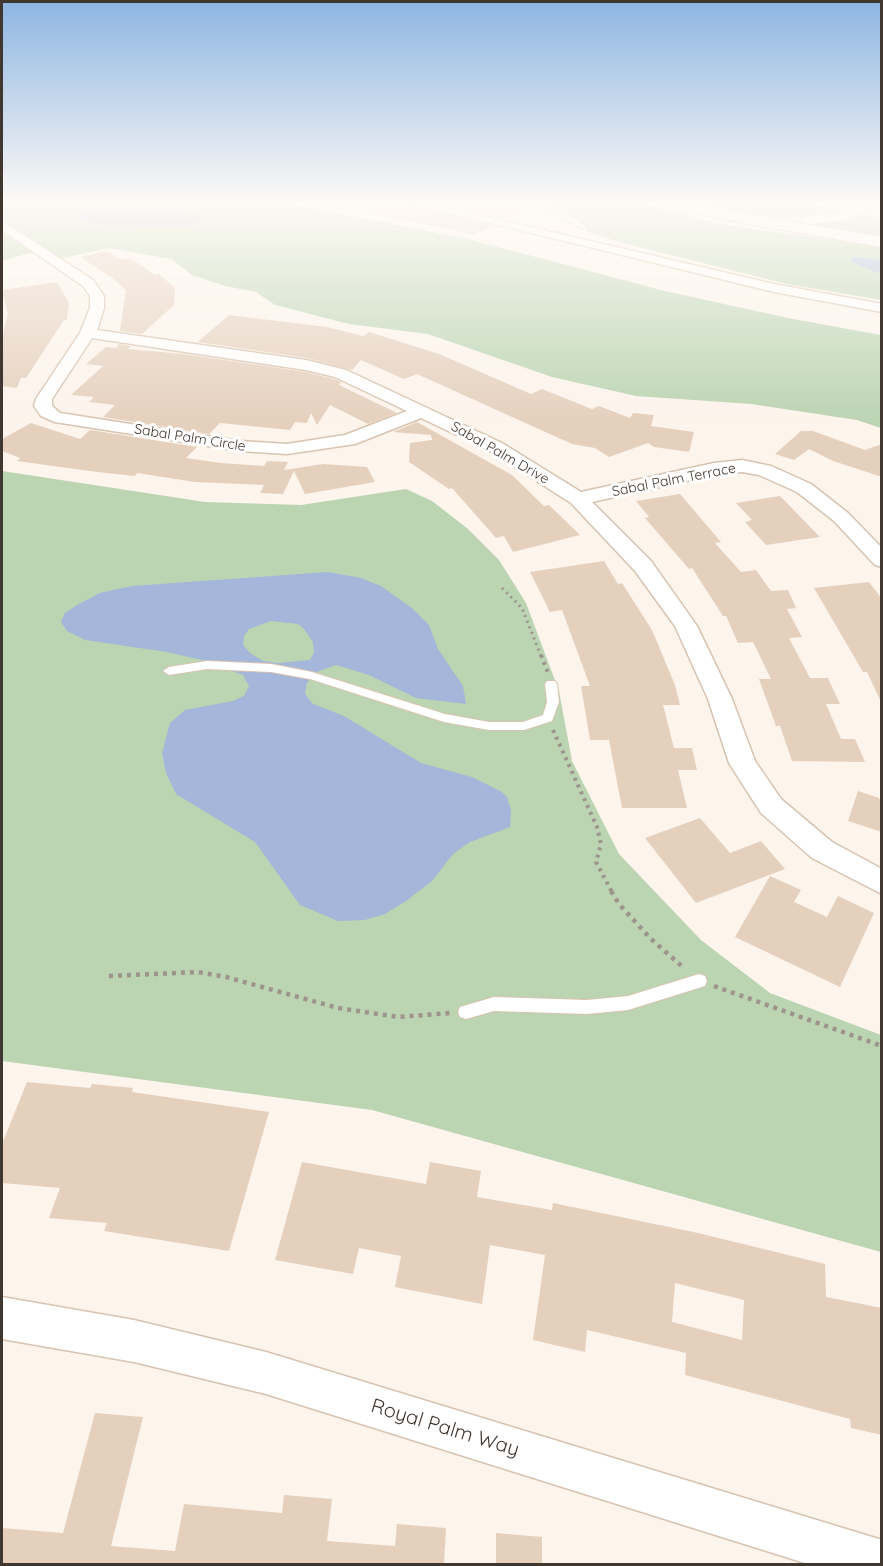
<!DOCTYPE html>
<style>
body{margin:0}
#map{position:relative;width:883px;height:1566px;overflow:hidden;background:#fdf4ec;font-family:Quicksand,sans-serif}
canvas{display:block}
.frame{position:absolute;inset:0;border:3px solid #403730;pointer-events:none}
</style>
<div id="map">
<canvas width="883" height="1566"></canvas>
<div class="frame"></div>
</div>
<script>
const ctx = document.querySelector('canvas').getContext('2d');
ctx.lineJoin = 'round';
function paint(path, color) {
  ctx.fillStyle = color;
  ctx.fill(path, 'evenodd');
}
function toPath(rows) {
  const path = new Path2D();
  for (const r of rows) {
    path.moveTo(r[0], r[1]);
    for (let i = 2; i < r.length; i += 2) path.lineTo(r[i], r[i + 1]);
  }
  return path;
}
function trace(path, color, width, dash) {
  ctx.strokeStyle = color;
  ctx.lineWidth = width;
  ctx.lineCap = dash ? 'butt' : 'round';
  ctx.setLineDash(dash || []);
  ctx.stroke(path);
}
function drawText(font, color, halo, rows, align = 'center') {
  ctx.font = font + ' Quicksand,sans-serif';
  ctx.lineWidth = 6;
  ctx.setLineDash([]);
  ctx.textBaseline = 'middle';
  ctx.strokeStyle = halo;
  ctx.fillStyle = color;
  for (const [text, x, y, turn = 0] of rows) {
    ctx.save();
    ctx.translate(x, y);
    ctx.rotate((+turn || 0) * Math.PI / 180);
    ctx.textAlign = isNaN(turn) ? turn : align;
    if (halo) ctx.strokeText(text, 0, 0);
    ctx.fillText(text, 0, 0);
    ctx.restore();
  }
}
paint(toPath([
 [2,204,290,204,468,239,665,291,788,318,881,335,881,428,857,420,751,404,636,396,552,377,428,334,349,324,275,305,256,292,225,286,192,275,171,259,109,248,59,259,29,253,2,261],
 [520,204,642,204,720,224,881,247,881,300,787,284,631,245,593,234,543,210],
 [691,204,812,204,845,211,819,218,785,218],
 [864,214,881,218,881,239,784,221,813,222],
 [2,471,205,502,301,505,406,489,432,501,468,529,499,560,526,603,559,691,572,761,619,854,701,940,770,993,881,1035,881,1252,372,1110,2,1061]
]), '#bbd4b2');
paint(toPath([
 [27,204,162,205,199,216,204,221,185,227,100,224,81,220,77,217,80,212,66,207,31,206],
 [856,257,881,260,881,274,851,262,852,258],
 [328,572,361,578,381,586,413,609,429,625,438,649,463,686,466,704,416,698,369,675,336,665,314,673,307,683,305,694,313,704,344,716,421,763,472,777,502,792,507,797,511,810,510,827,470,842,453,854,432,881,406,901,385,914,365,920,338,921,300,905,255,842,176,794,166,773,162,753,170,723,185,710,233,701,244,696,249,686,243,675,206,661,167,652,85,640,67,631,61,622,65,613,77,605,100,593,132,586],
 [271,621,298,624,304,629,313,642,314,653,310,660,278,663,263,661,250,653,243,645,244,636,249,629]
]), '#a4b6d9');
paint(toPath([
 [364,204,411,204,494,226,474,235,363,211],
 [440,204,525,204,527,206,515,212,521,213,508,219],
 [107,251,121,260,130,258,155,275,159,274,175,288,174,305,142,334,120,331,126,290,111,277,80,257],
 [57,282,69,303,67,320,64,320,26,378,21,378,17,388,2,386,2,337,8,314,2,290],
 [229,315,327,327,363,336,369,332,439,354,531,394,542,389,592,409,599,406,630,418,633,413,654,415,651,426,694,432,689,452,654,447,648,443,609,457,595,448,572,444,417,374,404,379,361,360,352,370,307,358,198,342],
 [118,344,131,346,128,349,184,354,306,372,334,379,341,382,339,385,397,413,368,424,330,405,317,425,311,413,307,423,295,422,290,430,220,423,209,434,103,417,115,405,89,402,94,397,71,395,103,366,86,364,106,347,117,348],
 [417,422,512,475,544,506,549,505,580,535,513,552,504,536,496,538,452,488,449,489,409,462,410,443,432,440,431,435,393,432],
 [31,423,80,439,90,430,197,447,186,458,221,463,264,466,267,461,288,462,284,470,323,464,367,467,375,482,305,494,294,471,283,494,260,493,264,485,195,482,137,473,135,476,97,472,17,461,20,458,2,451,2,439],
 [801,431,813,431,865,450,882,444,882,477,833,461,809,449,794,460,775,454],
 [680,494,721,542,715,543,741,572,756,570,771,591,788,590,796,608,787,609,802,637,789,638,810,678,828,678,840,704,826,704,841,739,855,739,865,762,792,761,780,726,776,726,759,679,771,679,753,642,738,643,726,616,723,616,692,568,689,569,645,518,649,517,636,501],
 [780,496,820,537,766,545,745,522,752,520,736,503],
 [604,561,618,584,622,583,652,630,675,685,680,705,663,705,674,748,692,748,697,770,678,770,687,808,622,808,609,740,590,740,581,686,590,686,562,610,550,612,530,572],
 [869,582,882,599,882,704,867,672,863,672,814,588],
 [858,791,879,798,882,805,882,832,848,821],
 [700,818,730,853,761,841,785,869,696,903,645,838],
 [770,876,801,890,794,902,827,917,838,896,874,913,840,987,735,937],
 [27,1082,90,1088,92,1084,133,1088,132,1092,269,1112,229,1251,104,1231,107,1223,49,1218,60,1188,2,1183,2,1144],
 [302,1162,426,1184,430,1162,481,1171,477,1197,552,1210,553,1203,698,1233,825,1264,826,1297,882,1308,882,1435,851,1428,850,1419,685,1375,686,1353,587,1330,585,1352,533,1340,545,1255,490,1245,482,1304,395,1287,401,1256,359,1248,353,1274,275,1260],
 [675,1283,744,1300,742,1340,672,1322],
 [95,1413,143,1417,111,1546,175,1551,184,1504,282,1513,284,1495,332,1499,327,1541,395,1546,397,1524,446,1528,444,1564,2,1564,2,1528,63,1533],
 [496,1533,542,1537,542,1564,496,1564]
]), '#e5d0bd');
const service = toPath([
 [527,204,551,207,587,227,582,228,547,209,527,204],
 [207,661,271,664,312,672,445,714,489,722,523,722,543,715,547,702,545,684,547,681,555,681,557,684,559,702,552,721,524,730,489,730,444,722,310,679,271,672,207,669,169,675,163,671,169,667,207,661],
 [699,974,705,976,707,981,705,986,628,1010,587,1014,494,1011,466,1019,460,1017,458,1012,460,1007,494,997,587,1000,628,996,699,974]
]);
const minor = toPath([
 [413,204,432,204,774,284,882,304,882,312,774,292,413,204],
 [2,221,93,280,104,296,104,308,97,330,306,360,346,370,502,443,581,492,714,463,742,460,771,466,811,484,848,513,882,548,882,567,875,565,834,521,797,492,759,475,742,472,714,475,592,502,651,561,697,626,732,699,755,761,781,799,832,842,882,869,882,894,812,858,761,813,729,763,708,699,675,626,635,571,571,503,490,451,421,418,355,444,287,454,240,451,55,422,41,416,34,406,36,399,80,333,90,308,90,296,83,286,2,230,2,221],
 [92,338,306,370,335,377,407,411,345,435,287,444,240,441,60,413,52,406,52,399,92,338],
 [2,1297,134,1320,266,1352,882,1540,882,1564,808,1564,266,1394,134,1362,2,1339,2,1297]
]);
const primary = toPath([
 [662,204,689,204,882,237,882,247,771,228,669,208,662,204],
 [858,206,865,210,863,213,846,220,809,224,802,220,804,217,838,213,858,206]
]);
trace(service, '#d8c3b0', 2);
trace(minor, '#d8c3b0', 3);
trace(primary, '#d8c3b0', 3);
trace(toPath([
 [502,588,522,608,541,656]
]), '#9d948c', 3, [2, 4]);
trace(toPath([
 [541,655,548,673],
 [553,730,597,827,601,844,596,862,612,892]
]), '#9d948c', 4, [3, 4.5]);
trace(toPath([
 [611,891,619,904,650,938,685,969],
 [109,976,198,972,226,977,338,1008,398,1017,451,1013],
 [714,986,882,1046]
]), '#9d948c', 4.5, [4, 5]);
paint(service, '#fff');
paint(minor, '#fff');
paint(primary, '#fff');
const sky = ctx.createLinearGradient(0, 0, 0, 423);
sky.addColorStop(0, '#8db5e2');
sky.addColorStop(0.48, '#fefaf6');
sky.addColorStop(1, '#fefaf600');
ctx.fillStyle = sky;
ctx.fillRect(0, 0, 883, 423);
drawText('14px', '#403730', '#fff', [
 ["Sabal Palm Circle",190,438,9],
 ["Sabal Palm Drive",500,453,30],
 ["Sabal Palm Terrace",674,480,-11]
]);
drawText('20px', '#403730', '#fff', [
 ["Royal Palm Way",445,1428,17]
]);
</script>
